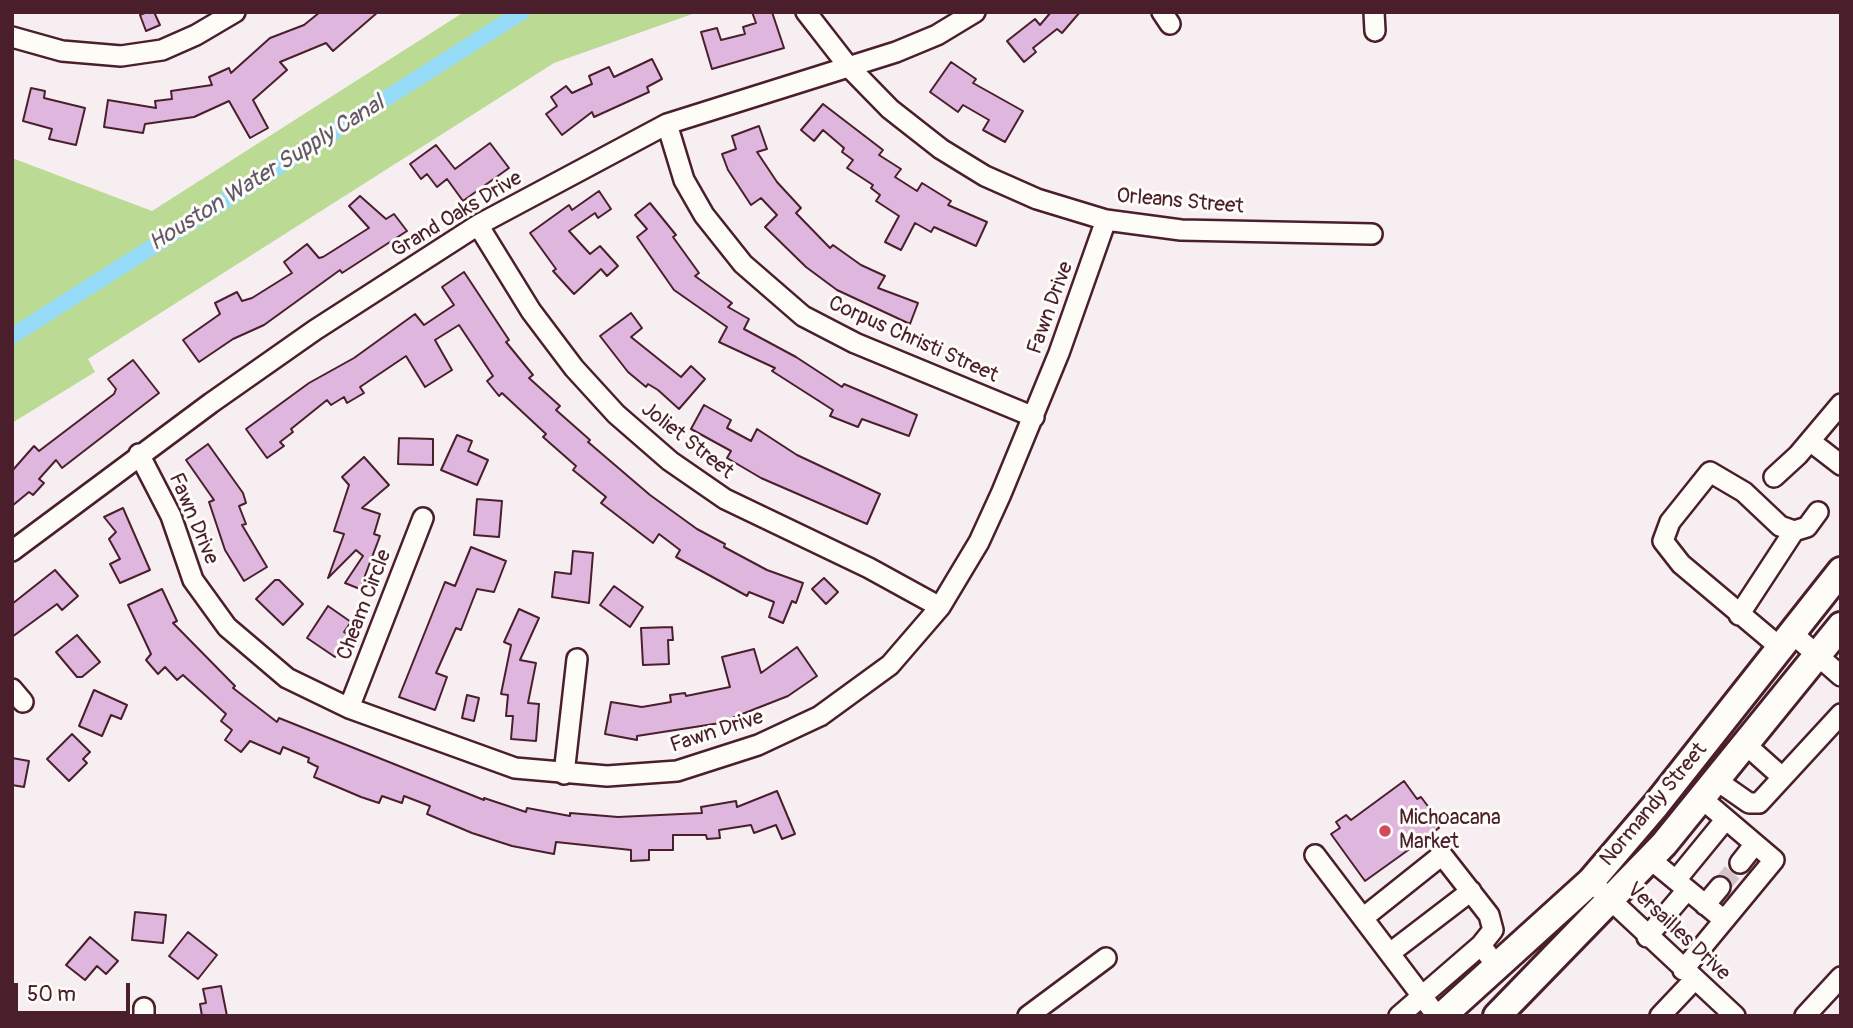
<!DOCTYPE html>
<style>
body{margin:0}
#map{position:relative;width:1853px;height:1028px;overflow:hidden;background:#f7eef2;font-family:Pangolin,sans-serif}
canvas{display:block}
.frame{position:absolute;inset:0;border:14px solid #4a1f2b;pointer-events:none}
.scale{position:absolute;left:14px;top:983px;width:116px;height:32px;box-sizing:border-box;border:4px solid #4a1f2b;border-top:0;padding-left:9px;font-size:21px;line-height:24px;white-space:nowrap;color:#4a1f2b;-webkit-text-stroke:5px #fdfcf7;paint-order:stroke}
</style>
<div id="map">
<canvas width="1853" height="1028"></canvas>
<div class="frame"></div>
<div class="scale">50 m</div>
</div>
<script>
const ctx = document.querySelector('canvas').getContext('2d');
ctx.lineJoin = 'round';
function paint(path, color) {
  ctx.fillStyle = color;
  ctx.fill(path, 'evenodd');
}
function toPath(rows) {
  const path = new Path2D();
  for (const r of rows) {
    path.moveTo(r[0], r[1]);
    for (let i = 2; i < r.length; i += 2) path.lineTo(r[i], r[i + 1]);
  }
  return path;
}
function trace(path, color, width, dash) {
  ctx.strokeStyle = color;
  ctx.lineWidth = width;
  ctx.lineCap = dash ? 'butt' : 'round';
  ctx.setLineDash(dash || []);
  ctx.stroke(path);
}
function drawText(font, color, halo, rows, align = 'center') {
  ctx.font = font + ' Pangolin,sans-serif';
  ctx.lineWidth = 6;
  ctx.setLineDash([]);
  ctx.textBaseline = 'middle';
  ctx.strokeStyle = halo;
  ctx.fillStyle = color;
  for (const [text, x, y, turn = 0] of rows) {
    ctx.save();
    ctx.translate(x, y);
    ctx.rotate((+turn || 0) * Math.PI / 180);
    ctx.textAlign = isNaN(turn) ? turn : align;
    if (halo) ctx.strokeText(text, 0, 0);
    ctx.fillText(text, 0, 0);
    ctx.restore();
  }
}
paint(toPath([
 [464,12,698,12,554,63,88,359,95,372,12,423,12,158,152,211]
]), '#bbdb94');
trace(toPath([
 [12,336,522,12]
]), '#96dcf8', 16);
const building = toPath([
 [147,12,154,12,160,25,146,31,140,15,147,12],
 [320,12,378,12,333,51,326,43,280,62,287,70,253,100,268,128,250,138,229,101,194,117,145,124,143,133,104,127,108,100,156,108,155,101,172,99,171,91,212,85,209,77,229,68,231,73,270,38,304,25,320,12],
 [752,12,772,12,784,48,712,69,701,32,717,28,721,40,745,34,743,27,756,23,752,12],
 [1051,12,1080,12,1062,33,1057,29,1033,48,1036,52,1024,62,1007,41,1035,19,1040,25,1051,12],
 [652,59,662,79,647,87,649,92,594,117,592,112,562,135,546,114,557,106,551,97,566,86,572,93,592,84,589,76,609,67,614,77,652,59],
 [951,62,976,79,973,83,1023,111,1005,142,983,130,989,120,963,105,958,112,930,92,951,62],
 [31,88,45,91,44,98,85,108,76,145,49,139,52,129,23,121,31,88],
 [823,104,883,150,879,155,901,169,895,177,917,191,922,183,951,201,948,205,987,222,976,246,934,227,931,232,915,223,901,250,885,242,899,216,876,201,880,195,871,188,873,185,847,168,853,160,842,152,844,148,823,130,814,141,801,130,823,104],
 [759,126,767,149,757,152,777,182,801,208,796,213,830,248,833,245,861,265,885,276,878,288,918,303,910,324,837,290,806,267,765,227,777,215,761,198,751,205,728,170,722,154,736,149,732,136,759,126],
 [490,143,509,168,463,201,447,179,437,187,427,174,421,179,410,164,436,145,455,169,490,143],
 [599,191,611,209,598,218,595,213,569,231,590,254,600,246,618,266,607,276,601,269,574,294,553,271,556,269,530,233,569,205,572,210,599,191],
 [360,196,386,219,394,214,407,231,342,273,340,270,264,325,233,339,199,362,183,340,220,314,215,303,237,292,242,301,252,298,292,273,284,262,307,244,319,258,323,257,369,228,349,206,360,196],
 [650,203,676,235,673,237,699,273,695,276,732,303,728,307,749,319,744,329,796,357,842,387,844,384,917,415,909,436,862,419,858,427,830,416,833,410,772,371,775,368,719,342,727,327,674,290,637,237,647,229,635,215,650,203],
 [464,272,509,340,506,342,533,375,529,378,560,406,556,410,590,440,588,442,650,495,697,529,725,544,724,547,767,570,803,583,796,603,792,601,783,623,769,617,774,602,749,592,747,596,676,557,680,550,659,534,653,543,601,503,606,497,573,470,576,466,543,437,546,434,502,393,499,396,487,381,493,376,459,325,435,340,452,370,425,387,406,356,360,387,364,393,347,403,344,397,331,405,327,400,291,429,293,432,280,442,284,446,267,458,246,429,309,383,354,358,415,314,424,325,454,305,442,287,464,272],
 [631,313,642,328,631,337,681,377,691,366,705,379,679,409,658,390,648,384,646,387,628,372,600,336,631,313],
 [133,360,159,393,62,468,56,460,39,479,44,483,33,495,29,492,12,506,12,471,34,446,39,451,114,394,116,389,108,379,133,360],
 [704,405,731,420,727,428,751,441,757,429,797,455,880,494,867,524,761,478,727,458,731,451,691,429,704,405],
 [457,435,472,441,468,451,488,460,477,485,441,470,457,435],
 [399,438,433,439,433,465,398,464,399,438],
 [208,444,243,493,246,503,239,506,246,524,242,525,267,567,244,581,225,550,209,502,214,500,186,460,208,444],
 [364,457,389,485,362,508,380,514,374,534,380,536,360,589,345,583,363,556,356,550,328,578,344,534,334,531,349,485,342,477,364,457],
 [477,499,502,501,499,537,474,535,477,499],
 [123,508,150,570,120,583,110,564,120,559,109,539,116,532,104,517,123,508],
 [471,547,506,561,494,592,477,589,461,630,456,628,436,673,447,677,435,710,399,697,445,582,455,586,471,547],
 [573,551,593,553,589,603,552,597,555,572,571,574,573,551],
 [55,570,78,596,62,610,57,604,12,637,12,604,55,570],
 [824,578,838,592,826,604,812,589,824,578],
 [275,580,279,580,303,604,283,625,256,599,275,580],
 [614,586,643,607,630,627,600,605,614,586],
 [162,589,177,621,173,623,235,686,233,688,277,722,279,718,484,800,484,798,526,812,527,808,570,816,570,813,618,817,702,813,701,807,736,801,737,807,777,791,795,834,782,839,776,825,754,833,751,825,719,830,720,838,707,839,706,835,673,835,673,850,649,850,649,860,631,861,631,850,556,842,554,854,512,846,472,833,427,814,430,806,404,796,402,803,382,796,379,803,361,797,314,777,318,767,308,762,309,758,283,747,280,754,250,741,241,752,225,740,232,730,221,721,226,714,183,675,177,680,165,667,158,674,146,660,151,654,128,605,162,589],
 [328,606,351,622,344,632,350,636,335,657,307,638,328,606],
 [519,609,539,618,520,660,536,663,528,703,539,704,536,741,511,739,513,716,506,716,508,695,501,694,511,645,504,642,519,609],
 [672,627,673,640,668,640,669,664,643,665,641,628,672,627],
 [77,635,100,662,82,677,77,677,56,652,77,635],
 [797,647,817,676,788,696,732,718,733,721,637,736,637,740,605,734,611,702,642,707,671,702,670,695,685,693,686,696,730,687,722,657,754,649,761,673,797,647],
 [94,690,127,705,121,719,111,715,102,736,79,726,94,690],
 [467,695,479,698,474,721,462,718,467,695],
 [72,734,90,752,83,759,87,763,69,781,47,759,72,734],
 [12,758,29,761,24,787,12,785,12,758],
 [1404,781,1417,799,1421,797,1430,809,1429,813,1439,828,1365,881,1331,834,1340,828,1336,822,1346,815,1351,820,1404,781],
 [135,912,166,915,163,943,132,940,135,912],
 [188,932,217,955,198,979,169,956,188,932],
 [90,937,118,961,106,974,97,966,85,980,66,965,90,937],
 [221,986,227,1016,202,1016,200,1004,206,1003,203,989,221,986]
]);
paint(building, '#dfb6de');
trace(building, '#4a1f2b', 2);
trace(toPath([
 [1720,887,1740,863]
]), '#d4c5ca', 19, [19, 10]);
const minor = toPath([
 [806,12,848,66,890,109,941,149,985,176,1037,199,1106,220,1181,230,1372,234],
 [1162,12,1170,24],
 [1374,12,1375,31],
 [12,37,62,51,121,56,162,50,196,35,235,12],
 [667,124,684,180,704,215,743,264,803,316,855,343,1034,417],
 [478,225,531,311,574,368,616,414,670,461,725,499,869,568,940,607],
 [1810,441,1841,465],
 [139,454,171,516,193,580,227,627,287,678,349,708,515,768,607,776,677,771,758,745,820,716,890,665,940,607,979,542,1001,494,1059,353,1106,220],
 [1774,477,1798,455,1841,404],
 [12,551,211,403,315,330,478,225,667,124,896,52,937,35,975,12],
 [1739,615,1794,531],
 [1793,634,1841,676],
 [1782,649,1681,564,1663,541,1670,522,1710,472,1744,492,1780,526,1794,531,1807,527,1818,512],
 [12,689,23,702],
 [349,708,423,518],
 [1745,744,1782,777],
 [564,774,577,659],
 [1716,780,1749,803,1759,803,1841,714],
 [1315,855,1437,1016],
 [1650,859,1724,920],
 [1740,863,1755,844],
 [1676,880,1726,819],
 [1600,890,1735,1016],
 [1705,905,1720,887],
 [1363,918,1442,855,1489,915,1493,930,1481,945],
 [1647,937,1687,890],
 [1390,953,1471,891],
 [1683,970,1774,860,1701,798],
 [144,1008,144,1016],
 [1028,1016,1106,958],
 [1399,1016,1481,945,1489,956],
 [1660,1016,1694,980],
 [1805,1016,1841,977]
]);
const major = toPath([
 [1442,1016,1591,881,1656,805,1841,571],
 [1497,1016,1664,844,1841,626]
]);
trace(minor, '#4a1f2b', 24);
trace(major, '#4a1f2b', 32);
trace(minor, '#fdfcf7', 19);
trace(major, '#fdfcf7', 26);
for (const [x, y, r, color] of [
 [1385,831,7,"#d1495b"]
]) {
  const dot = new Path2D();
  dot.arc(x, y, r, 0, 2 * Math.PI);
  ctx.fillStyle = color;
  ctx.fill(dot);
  trace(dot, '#fdfcf7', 2.5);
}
drawText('21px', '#4a1f2b', '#fdfcf7', [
 ["Orleans Street",1180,202,5],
 ["Grand Oaks Drive",457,215,-31],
 ["Fawn Drive",1051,308,-70],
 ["Corpus Christi Street",913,340,24],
 ["Joliet Street",687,441,38],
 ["Fawn Drive",193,519,67],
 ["Cheam Circle",365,605,-69],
 ["Fawn Drive",717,732,-18],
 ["Normandy Street",1654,805,-50],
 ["Versailles Drive",1678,932,43]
]);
drawText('21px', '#4a1f2b', '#fdfcf7', [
 ["Michoacana",1399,819],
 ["Market",1399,843]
], 'left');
drawText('italic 23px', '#615868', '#fdfcf7', [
 ["Houston Water Supply Canal",267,174,-32]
]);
</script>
